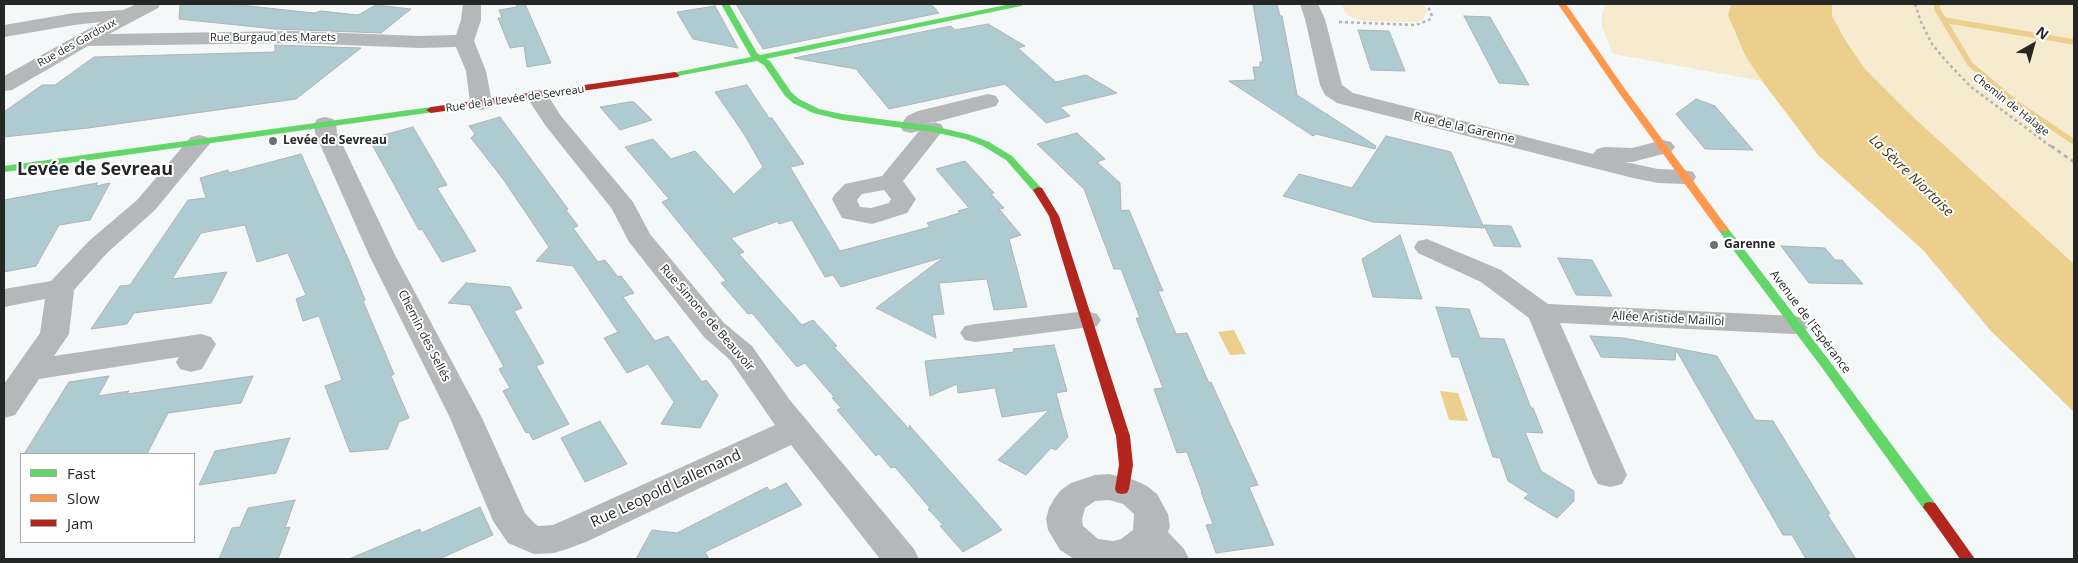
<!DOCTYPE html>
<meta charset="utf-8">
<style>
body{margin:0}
#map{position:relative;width:2078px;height:563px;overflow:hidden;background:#f4f8f9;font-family:"Open Sans",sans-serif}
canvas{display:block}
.frame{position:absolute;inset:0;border:5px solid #252727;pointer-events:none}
.legend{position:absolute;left:20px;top:453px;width:175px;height:90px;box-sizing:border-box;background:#fff;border:1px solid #a8a9a9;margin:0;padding:6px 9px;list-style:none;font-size:15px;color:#252727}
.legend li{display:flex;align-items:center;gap:10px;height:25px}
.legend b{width:25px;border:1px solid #a8a9a9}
.north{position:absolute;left:2008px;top:20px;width:50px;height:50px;-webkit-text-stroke:4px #fff;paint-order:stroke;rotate:38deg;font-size:14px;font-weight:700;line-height:20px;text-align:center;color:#252727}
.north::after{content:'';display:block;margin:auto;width:18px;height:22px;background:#252727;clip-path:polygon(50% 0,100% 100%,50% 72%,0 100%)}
</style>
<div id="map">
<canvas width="2078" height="563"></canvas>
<div class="frame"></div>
<ul class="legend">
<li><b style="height:6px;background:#63d668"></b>Fast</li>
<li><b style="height:6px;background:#ff974d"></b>Slow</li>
<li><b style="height:6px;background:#b3261e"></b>Jam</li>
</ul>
<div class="north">N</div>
</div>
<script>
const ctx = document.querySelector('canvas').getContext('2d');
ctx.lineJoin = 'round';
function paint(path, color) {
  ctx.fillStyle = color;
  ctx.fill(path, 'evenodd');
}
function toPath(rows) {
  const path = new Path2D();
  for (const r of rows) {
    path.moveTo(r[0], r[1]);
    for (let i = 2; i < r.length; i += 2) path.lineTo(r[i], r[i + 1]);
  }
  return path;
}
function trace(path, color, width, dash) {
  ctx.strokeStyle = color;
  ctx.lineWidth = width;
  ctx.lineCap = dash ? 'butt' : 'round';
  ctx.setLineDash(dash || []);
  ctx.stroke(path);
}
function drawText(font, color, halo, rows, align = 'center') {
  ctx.font = font + ' "Open Sans",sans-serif';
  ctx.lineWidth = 4;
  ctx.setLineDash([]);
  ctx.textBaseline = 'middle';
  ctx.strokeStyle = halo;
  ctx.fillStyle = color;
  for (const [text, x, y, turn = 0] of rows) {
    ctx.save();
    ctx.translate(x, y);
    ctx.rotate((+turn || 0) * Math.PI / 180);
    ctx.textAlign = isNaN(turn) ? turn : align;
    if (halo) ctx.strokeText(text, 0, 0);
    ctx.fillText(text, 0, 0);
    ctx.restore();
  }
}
paint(toPath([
 [1340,4,1424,4,1427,11,1424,18,1417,22,1362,21,1347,15],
 [1605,4,1731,4,1728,16,1738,41,1762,81,1613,54,1602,27,1602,16],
 [1832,4,2074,4,2074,264,1910,114,1866,70,1847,43,1832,16]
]), '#f6ebcf');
paint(toPath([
 [1731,4,1832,4,1832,16,1847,43,1866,70,1910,114,2074,264,2074,412,1990,330,1923,250,1818,155,1762,81,1745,55,1728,16],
 [1234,330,1246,354,1230,355,1218,332],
 [1440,391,1458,393,1468,421,1449,420]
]), '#eccf8c');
trace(toPath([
 [1937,4,1937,9,1970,64,2016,103,2074,142],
 [1944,20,2074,42]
]), '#eccf8c', 5.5);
const building = toPath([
 [180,4,231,4,314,13,321,11,358,15,376,5,411,9,381,33,276,29,179,19,180,4],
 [516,4,525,4,551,63,527,67,524,46,510,48,498,18,502,18,499,10,517,7,516,4],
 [736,4,931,4,939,13,763,49,736,4],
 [1253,4,1277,4,1280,16,1282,16,1297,95,1376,146,1375,149,1316,134,1313,136,1229,81,1255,80,1253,67,1260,67,1260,62,1263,62,1253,4],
 [715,6,738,48,693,39,677,12,715,6],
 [1464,16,1490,17,1529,85,1499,83,1464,16],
 [988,24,1025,46,1018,48,1056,82,1086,75,1117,93,1060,107,1070,116,1046,123,1005,84,889,109,856,69,794,58,951,26,955,30,988,24],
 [1358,30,1389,31,1405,71,1371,70,1358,30],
 [275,45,361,48,296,99,88,128,4,137,4,112,42,85,55,85,94,57,275,52,275,45],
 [747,85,769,118,772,118,804,164,790,167,840,251,930,227,927,223,960,213,958,211,969,208,936,169,965,161,994,193,991,194,1004,208,999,209,1021,235,1009,239,1027,307,994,310,987,279,939,283,944,314,932,315,936,338,876,308,944,257,841,287,833,275,825,277,792,220,779,224,778,221,731,238,744,252,739,254,802,325,813,320,837,346,834,347,910,430,909,425,1002,530,963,552,940,526,943,525,928,509,930,508,895,467,891,468,879,454,876,456,837,410,841,408,832,398,834,397,805,363,797,367,752,313,748,314,721,283,726,281,662,202,669,199,625,147,653,139,671,159,695,151,734,194,763,167,744,134,715,92,747,85],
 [1696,99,1715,106,1753,150,1705,149,1676,114,1696,99],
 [629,102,634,102,652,120,620,130,600,107,629,102],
 [500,117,568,209,566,210,578,226,573,228,598,262,605,260,618,277,621,276,634,293,623,297,655,341,668,336,702,382,706,380,718,395,700,428,661,424,674,402,648,364,627,373,604,338,618,332,573,266,536,261,549,247,503,179,471,138,475,134,469,126,500,117],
 [413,127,447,185,437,188,476,251,442,262,422,229,419,230,369,139,413,127],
 [1077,133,1105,159,1097,162,1120,183,1121,211,1129,210,1163,291,1158,291,1176,334,1187,333,1209,383,1211,382,1258,485,1249,487,1274,545,1216,553,1206,525,1213,524,1201,492,1202,492,1187,452,1177,453,1154,389,1163,388,1136,318,1140,318,1121,269,1114,269,1084,189,1037,144,1077,133],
 [1386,136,1451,152,1484,228,1373,222,1283,196,1299,174,1352,188,1386,136],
 [301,154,350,263,365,300,363,301,394,374,391,376,409,418,399,422,388,449,350,452,325,386,342,380,319,316,303,321,296,299,306,295,288,253,257,262,245,225,201,233,172,279,227,272,211,303,134,313,127,324,91,329,120,286,130,285,188,200,206,198,200,178,228,170,229,173,301,154],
 [97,183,96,186,110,183,90,220,59,225,36,266,4,272,4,200,97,183],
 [1484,225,1511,226,1521,247,1494,246,1484,225],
 [1400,235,1422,299,1373,297,1362,259,1400,235],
 [1781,246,1825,248,1835,260,1842,260,1863,284,1809,283,1781,246],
 [1558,258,1592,260,1612,296,1576,295,1558,258],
 [466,283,510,287,522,308,514,311,544,363,536,366,569,424,533,440,529,432,526,433,503,391,510,388,499,369,504,367,470,305,448,303,466,283],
 [1436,307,1469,309,1480,338,1504,339,1531,408,1533,408,1543,433,1525,432,1541,471,1574,491,1574,501,1557,518,1524,498,1529,494,1508,481,1500,458,1493,457,1459,357,1452,357,1436,307],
 [1590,336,1624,338,1717,356,1755,420,1773,421,1830,514,1827,514,1856,559,1806,559,1792,535,1783,535,1676,350,1675,360,1601,357,1590,336],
 [1054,345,1067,391,1056,393,1068,437,1056,450,1051,448,1026,475,998,460,1049,410,1002,417,995,388,958,393,957,384,930,396,925,361,1014,352,1013,349,1054,345],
 [109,376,98,396,129,391,127,394,253,376,241,403,168,413,147,454,24,454,69,382,109,376],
 [600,421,627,464,585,482,561,438,600,421],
 [290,438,276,473,199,485,215,451,290,438],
 [786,483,802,505,705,552,709,559,636,559,652,530,677,533,767,487,770,491,786,483],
 [295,500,285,528,290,527,278,559,219,559,232,528,240,527,248,508,295,500],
 [480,507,493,535,439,559,349,559,420,529,421,533,480,507]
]);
paint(building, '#aecbd1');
trace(building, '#b0b3b3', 1);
trace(toPath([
 [1915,4,1921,22,1932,44,1946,61,1971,87,2053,148],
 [1339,22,1416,25,1429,20,1432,16,1427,4]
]), '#b2b3b4', 2.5, [3, 3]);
trace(toPath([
 [2051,146,2074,162]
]), '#b2b3b4', 3, [4, 4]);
paint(toPath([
 [137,4,160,4,158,8,109,34,293,31,420,36,456,35,461,20,463,4,481,4,481,20,474,41,486,71,492,103,489,108,481,110,473,108,470,103,466,71,456,47,420,48,293,43,88,46,12,90,4,91,4,76,101,22,74,25,4,37,4,25,74,13,123,10,137,4],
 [1300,4,1318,4,1325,19,1342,85,1353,93,1593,154,1597,149,1605,147,1632,148,1663,140,1671,142,1675,147,1671,152,1632,162,1625,162,1658,169,1684,170,1693,172,1696,177,1693,182,1684,184,1658,183,1633,178,1337,103,1325,95,1320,85,1305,19,1300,4],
 [537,90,545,91,561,116,633,202,650,234,724,323,752,346,789,399,914,549,919,559,880,559,791,445,586,542,567,549,554,553,534,554,508,543,493,521,450,418,369,255,315,133,314,124,317,119,325,117,333,119,336,124,337,133,395,255,482,418,525,513,534,523,538,526,553,525,560,522,775,425,730,360,704,337,629,242,612,209,545,125,526,96,529,91,537,90],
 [988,94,996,96,999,101,996,106,928,124,933,122,941,124,944,129,903,181,916,199,907,213,872,224,842,218,832,199,835,194,845,184,882,176,924,125,919,131,911,133,903,131,900,126,907,116,918,111,988,94],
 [884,190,891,199,889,203,871,208,860,207,857,200,862,194,884,190],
 [199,135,207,137,211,142,207,147,155,210,107,253,74,290,69,334,54,356,201,334,211,337,216,344,202,369,191,372,180,369,176,362,179,357,39,379,15,415,4,418,4,384,40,333,45,299,4,307,4,289,51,281,89,241,137,200,191,137,199,135],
 [1427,239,1501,270,1548,304,1795,316,1805,319,1809,325,1805,331,1795,334,1560,323,1627,475,1622,484,1610,487,1598,484,1593,475,1529,318,1481,282,1418,253,1414,247,1418,241,1427,239],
 [1087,311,1097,314,1101,320,1097,326,975,342,965,340,960,333,965,326,975,324,1087,311],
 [1109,474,1134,480,1147,486,1157,494,1168,514,1170,526,1168,532,1184,549,1189,559,1074,559,1060,550,1048,530,1046,519,1049,508,1054,499,1061,490,1071,483,1095,475,1109,474],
 [1109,500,1123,504,1134,514,1133,530,1121,539,1113,541,1098,539,1083,526,1082,519,1085,508,1095,501,1109,500]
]), '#b5b7b8');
paint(toPath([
 [721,4,729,4,757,53,760,55,1011,4,1025,4,1021,6,766,59,770,61,791,92,799,99,819,109,842,114,933,126,971,135,989,142,1012,156,1043,190,1042,192,1034,192,1006,160,983,146,965,139,933,132,842,120,813,113,793,103,785,96,764,65,757,61,672,77,672,73,751,57,721,4],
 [431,107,436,110,434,112,4,172,4,166,431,107],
 [1723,226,1727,227,1828,359,1935,503,1937,507,1935,511,1930,512,1925,511,1820,365,1719,231,1718,229,1723,226]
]), '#63d668');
paint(toPath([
 [1558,4,1566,4,1625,89,1727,227,1728,229,1727,231,1719,231,1619,93,1558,4]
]), '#ff974d');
paint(toPath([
 [675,72,679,75,678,77,431,113,426,110,431,107,675,72],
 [1038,187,1042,188,1059,216,1130,436,1133,465,1129,489,1127,493,1122,494,1117,493,1115,489,1119,465,1116,436,1049,216,1033,190,1038,187],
 [1930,502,1935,503,1975,559,1960,559,1923,507,1925,503,1930,502]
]), '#b3261e');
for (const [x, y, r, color] of [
 [273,141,5,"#6d7070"],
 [1714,245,5,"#6d7070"]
]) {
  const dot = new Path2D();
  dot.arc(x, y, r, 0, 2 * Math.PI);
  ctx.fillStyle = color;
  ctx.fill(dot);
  trace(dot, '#fff', 2);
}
drawText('11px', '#252727', '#fff', [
 ["Rue Burgaud des Marets",273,38],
 ["Rue des Gardoux",77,43,-29],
 ["Rue de la Levée de Sevreau",515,99,-8],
 ["Chemin de Halage",2011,105,38]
]);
drawText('12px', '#252727', '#fff', [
 ["Rue de la Garenne",1464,128,13],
 ["Rue Simone de Beauvoir",707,318,49],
 ["Allée Aristide Maillol",1668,319,3],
 ["Avenue de l'Espérance",1810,322,53],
 ["Chemin des Sellés",424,336,63]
]);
drawText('bold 12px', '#252727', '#fff', [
 ["Levée de Sevreau",283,141],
 ["Garenne",1724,245]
], 'left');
drawText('italic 14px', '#453409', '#fff', [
 ["La Sèvre Niortaise",1911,176,44]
]);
drawText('15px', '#252727', '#fff', [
 ["Rue Leopold Lallemand",666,489,-25]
]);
drawText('bold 18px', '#252727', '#fff', [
 ["Levée de Sevreau",95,170]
]);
</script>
